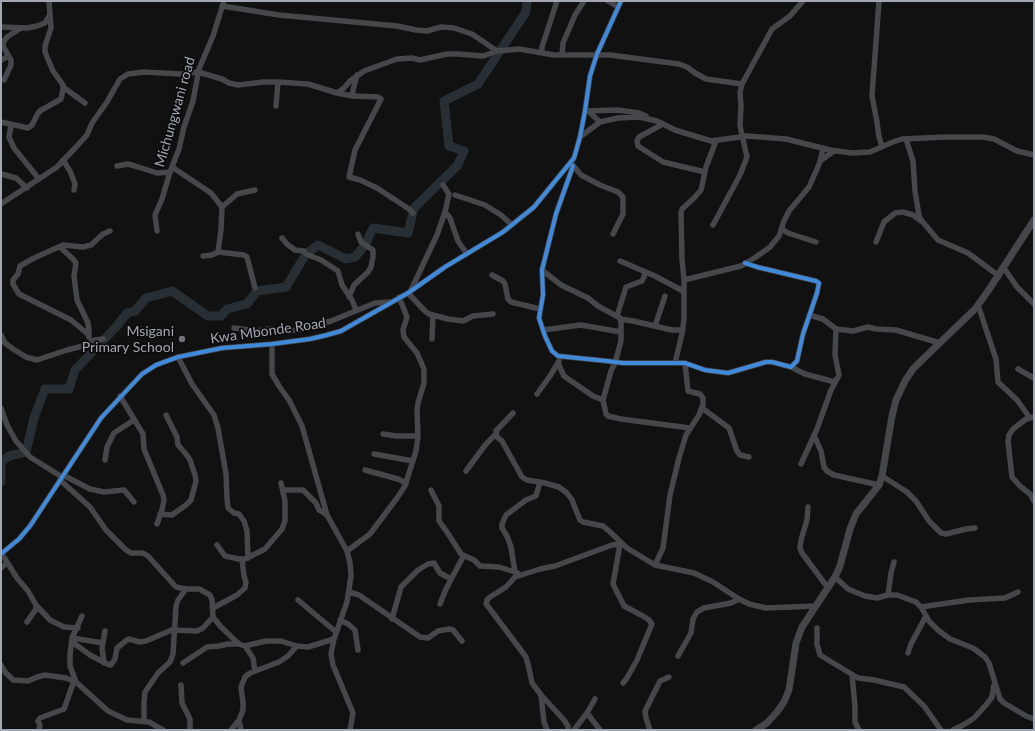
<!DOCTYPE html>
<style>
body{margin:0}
#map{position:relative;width:1035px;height:731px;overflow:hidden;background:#111112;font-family:Lato,sans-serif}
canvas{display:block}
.frame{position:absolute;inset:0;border:2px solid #a2a8b3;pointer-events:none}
</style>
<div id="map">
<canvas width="1035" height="731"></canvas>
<div class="frame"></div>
</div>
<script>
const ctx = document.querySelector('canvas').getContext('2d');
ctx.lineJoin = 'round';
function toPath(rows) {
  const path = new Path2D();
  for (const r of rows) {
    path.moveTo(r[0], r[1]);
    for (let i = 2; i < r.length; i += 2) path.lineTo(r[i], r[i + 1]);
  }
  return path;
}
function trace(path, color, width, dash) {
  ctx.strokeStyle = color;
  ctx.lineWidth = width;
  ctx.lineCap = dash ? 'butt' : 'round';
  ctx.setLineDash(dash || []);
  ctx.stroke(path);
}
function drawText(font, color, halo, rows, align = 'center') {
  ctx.font = font + ' Lato,sans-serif';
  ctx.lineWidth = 3.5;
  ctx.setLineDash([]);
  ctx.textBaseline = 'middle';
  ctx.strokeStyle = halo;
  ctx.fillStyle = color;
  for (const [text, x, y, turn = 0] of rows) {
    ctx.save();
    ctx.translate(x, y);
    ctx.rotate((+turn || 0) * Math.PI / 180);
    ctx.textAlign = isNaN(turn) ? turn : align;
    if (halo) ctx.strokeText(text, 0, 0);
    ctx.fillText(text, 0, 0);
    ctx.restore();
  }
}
trace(toPath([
 [1,482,1,462,9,456,26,452,34,418,45,389,69,389,75,370,117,326,127,313,135,311,146,298,172,291,208,316,221,316,227,309,247,304,257,291,286,287,306,254,318,245,346,259,355,257,365,245,373,228,408,233,414,208,458,165,464,151,449,146,444,101,478,84,526,12,527,1]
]), '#272f35', 9);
trace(toPath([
 [608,1,618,7],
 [879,1,872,96,877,122,879,137,882,146],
 [222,6,279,15,397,26,416,30,427,31,441,27,454,28,472,34,497,51,519,49,554,55,610,55,679,64,687,67,695,73,706,79,742,84],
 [1,27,27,28,37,26,45,23,50,14],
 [3,43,4,48,11,60,11,65,4,80],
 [1,45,7,37,21,28],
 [542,53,542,47,557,1],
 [562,55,563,43,575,15,584,1],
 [1,60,9,56],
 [63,87,85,103],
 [337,93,353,96,378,97,381,99,355,150,349,177,360,180,377,188,409,209,413,213],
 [353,96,353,90,357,75],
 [276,106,278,82],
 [585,111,618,110,639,113,646,116],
 [588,111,600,122],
 [1,122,28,128,32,125,37,115,40,111,61,99,63,90,63,85,53,71,45,52,45,46,51,28,49,1],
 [663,124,639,137,637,141,638,146,663,162,705,172],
 [11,125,9,137,14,148,39,179],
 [580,137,600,122,618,118,639,117,657,121,675,130,711,141,747,136,786,139,830,150,852,153,870,152,893,142,902,139,946,137,983,137,994,139,1017,151,1034,155],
 [906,139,913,161,915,191,919,216,922,221,938,240,968,253,999,276],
 [63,160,70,171,75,184,74,190],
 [820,161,834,151],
 [572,164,581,175,600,185,618,192,623,197,623,214,613,234],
 [117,166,128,164,135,166,157,173,170,172],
 [573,166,556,214,542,270,543,295,539,318,545,336,552,351,558,356,607,361,623,363,685,363,705,370,728,373,766,362,772,362,791,367,797,361,803,334,817,293,819,283,816,281,757,267,745,263],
 [172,167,211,193,222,207,221,230,218,252,212,255,203,256],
 [1,174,16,178,27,188],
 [455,195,485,205,501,215,512,225],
 [1,204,57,167,77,146,87,135,92,123,107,102,120,79,128,74,144,72,180,74,198,72,222,79,229,83,238,85,264,82,278,82,308,84,337,93,344,88,350,81,364,71,397,59,412,58,420,60,447,54,458,54,483,56,497,51],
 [222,207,237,194,255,190],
 [445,212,450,218,458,241,467,254],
 [713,225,740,175,747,157,740,126,741,106,740,92,742,84,772,29,790,16,803,1],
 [782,229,788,233,816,242],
 [157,231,155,215,162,199,170,172,179,149,184,127,193,101,199,69,213,36,224,1],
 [282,238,287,244,295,250,304,251,306,254,321,260,338,271,342,285,352,300,356,310],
 [876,242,884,222,895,213,903,212,913,215,921,221],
 [60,247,73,259,76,263,74,276,77,300,88,323,89,330,89,337],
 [218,252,244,255,247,257,255,288],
 [620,261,655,276,683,291],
 [1004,268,1017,287,1034,304],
 [542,270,561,285,588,298,598,306,620,318,621,320,621,341,615,363,611,371,603,400,606,414,608,416,621,419,690,428],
 [492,275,503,281,505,284,508,299,511,302,540,309],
 [684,280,741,266,756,257,770,247,779,236,784,221,789,211,809,187,820,162,823,148],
 [411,290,437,235,445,212,449,194,443,185],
 [408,293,425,311,429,314,448,319,463,321,473,316,493,314],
 [349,297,354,285,368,272,371,267,373,257,373,250,361,242,358,234],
 [978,305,996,359,998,382,1017,400,1030,418],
 [809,315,823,319,836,329,853,331,868,327,876,329,896,330,940,343],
 [617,316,626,287,642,281,644,277,645,272],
 [620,319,633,321,672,330,683,330],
 [655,326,665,296],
 [234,328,257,331,269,329,284,331,298,330,331,321,375,303,390,302],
 [543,330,581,325,621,332],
 [1,335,5,343,13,349,26,357,37,360,67,350,83,346,95,340,103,339],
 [89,335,71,320,19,294,13,284,13,280,18,274,20,266,32,259,63,245,83,247,91,245,103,234,110,231],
 [432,339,433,315],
 [272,344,272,374,279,386,289,400,302,426,327,515,347,551,350,563,351,576,347,602,334,639,331,654,333,665,353,713,350,730],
 [178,357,192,384,214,415,218,428,226,474,227,498,228,508,234,513,239,514,244,521,247,531,248,558],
 [558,363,564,376,593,396,603,400],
 [675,363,682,334,684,319,684,280,682,259,681,213,682,209,694,198,701,190,706,167,716,141],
 [791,367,805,374,835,382],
 [1018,369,1034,378],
 [537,394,550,376,559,361],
 [120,396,143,434,144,449,163,495,164,500,162,510,157,524],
 [1,408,7,425,16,441,30,457,62,477],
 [702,408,729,428,737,451,740,455,749,457],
 [513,413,496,431,497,437,502,441,522,477,527,480,545,483,559,487,567,493,572,500,580,520,583,522,603,526,609,531,627,548,655,565,694,573,713,582,739,599,749,604,766,608,815,606],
 [1034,417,1026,419,1013,429,1009,435,1008,441,1012,477,1020,486,1030,494,1034,501],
 [383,434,396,436,418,436],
 [814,435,821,451,824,467,827,471,834,475,879,485],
 [374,454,413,461],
 [105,460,107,447,114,433,134,420],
 [801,464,817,429,831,390,839,375,835,355,836,329],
 [365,470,398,479,406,483],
 [466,471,486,444,496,434],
 [63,475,90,489,104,492,124,490,134,502],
 [882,476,907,492,916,501,929,521,941,533,946,534,966,529,975,528],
 [60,480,90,507,106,530,126,550,131,553,143,553,148,556,176,587,186,589,199,589,210,595,212,600,213,617,221,627,239,644,245,646,266,641,281,641,297,646,308,647,334,639],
 [283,490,303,490,316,503,319,510,327,515],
 [431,490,439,506,439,521,447,532,463,557,446,589,440,604],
 [808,507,807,520,801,540,800,548,802,553,828,588],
 [160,514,172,515,186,505,191,500,196,481,195,475,190,460,186,454,178,445,177,437,166,415],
 [620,544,613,584,624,606,643,616,649,620,652,624,637,660,627,678,623,683],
 [217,545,225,556,239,559,245,559,265,549,282,529,285,521,285,501,281,483],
 [347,551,370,534,397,498,405,486,416,451,418,436,417,412,418,403,424,383,424,369,417,353,404,337,403,330,407,317,399,297],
 [1,554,19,539,30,526,101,418,142,374,156,365,178,357,222,348,272,344,310,339,327,335,341,331,408,293,445,267,503,232,534,207,574,158,580,137,585,111,590,76,597,54,621,1],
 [2,554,17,578,28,591,36,605,36,609,27,622],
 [463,555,474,560,480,566,499,567,518,573],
 [655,565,663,548,670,495,679,458,686,435,699,415,703,404,703,398,700,394,688,391,685,363],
 [1,568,7,563],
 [515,572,511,547,507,536,502,528,502,524,506,515,526,500,536,496,540,482],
 [835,577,848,589,865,596,877,598,888,595,897,595,916,602,921,607,929,621,938,630,950,639,973,648,985,657,989,663,1000,699,1004,703,1026,716,1034,719],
 [349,592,359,595,420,637,428,638,438,631,449,629,453,630,462,641],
 [888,595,891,573,894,562],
 [298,600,336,632],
 [36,605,50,620,64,627,78,628],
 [921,607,969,600,1005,598,1018,592],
 [213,608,237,595,245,588,246,582,244,576,242,559],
 [82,616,72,638,70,655,70,666,76,682,108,711,127,720,149,722,163,730],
 [392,619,401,587,418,570,428,564,434,563,440,573,451,579],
 [340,620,348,624,355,630,358,650],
 [817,628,817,644,820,655,858,678,874,680,904,687,924,706,941,730],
 [173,630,197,631,203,628,213,617],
 [72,638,103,643],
 [72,642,90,655,107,664,111,665,115,659,117,648,127,640,129,639,140,642,146,641,174,629],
 [245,646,253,658,255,671],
 [908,653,911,644,926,616],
 [678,656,691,633,693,619,697,612,704,608,731,603,739,599],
 [104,663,102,648,105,631],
 [183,663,207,647,219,646,228,644,239,644],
 [1,665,5,672,13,680,28,681,37,677,45,675,66,678,76,682],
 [852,675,855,706,855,722,859,730],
 [181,685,182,703,190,719,190,730],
 [541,695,544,722,547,730],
 [587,713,600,730],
 [239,720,241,730],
 [144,721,144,702,145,692,158,673,170,662,173,654,176,606,178,600,186,589],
 [39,730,40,725,38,721,40,718,64,709,74,681],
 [231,730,239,720,243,710,243,703,241,687,245,677,250,673,279,662,288,656,297,646],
 [568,730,568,726,564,720,541,695,532,683,529,668,526,657,490,609,486,604,487,600,490,597,506,587,515,577,540,569,555,566,612,545,622,544],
 [574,730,587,713,595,699],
 [650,730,646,718,645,711,660,681,669,677],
 [953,730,965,724,974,718,986,705,992,697,994,685]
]), '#46474a', 5.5);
trace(toPath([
 [756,730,767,723,777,712,784,702,789,690,796,643,802,627,835,577,840,566,850,529,856,514,879,485,882,476,892,416,896,400,905,381,913,369,921,361,975,309,988,291,1034,220]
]), '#46474a', 7);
trace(toPath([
 [573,166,556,214,542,270,543,295,539,318,545,336,552,351,558,356,607,361,623,363,685,363,705,370,728,373,766,362,772,362,791,367,797,361,803,334,817,293,819,283,816,281,757,267,745,263],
 [1,554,19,539,30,526,101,418,142,374,156,365,178,357,222,348,272,344,310,339,327,335,341,331,408,293,445,267,503,232,534,207,574,158,580,137,585,111,590,76,597,54,621,1]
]), '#408adc', 4);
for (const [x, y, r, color] of [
 [182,339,4,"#6f737b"]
]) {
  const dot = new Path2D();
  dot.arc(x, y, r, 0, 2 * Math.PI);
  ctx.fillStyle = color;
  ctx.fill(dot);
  trace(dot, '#0c0c0d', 1.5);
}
drawText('14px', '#a2a8b3', '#0c0c0d', [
 ["Michungwani road",175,112,-74],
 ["Kwa Mbonde Road",268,331,-8]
]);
drawText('14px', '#a2a8b3', '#0c0c0d', [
 ["Msigani",174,331],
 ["Primary School",174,347]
], 'right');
</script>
